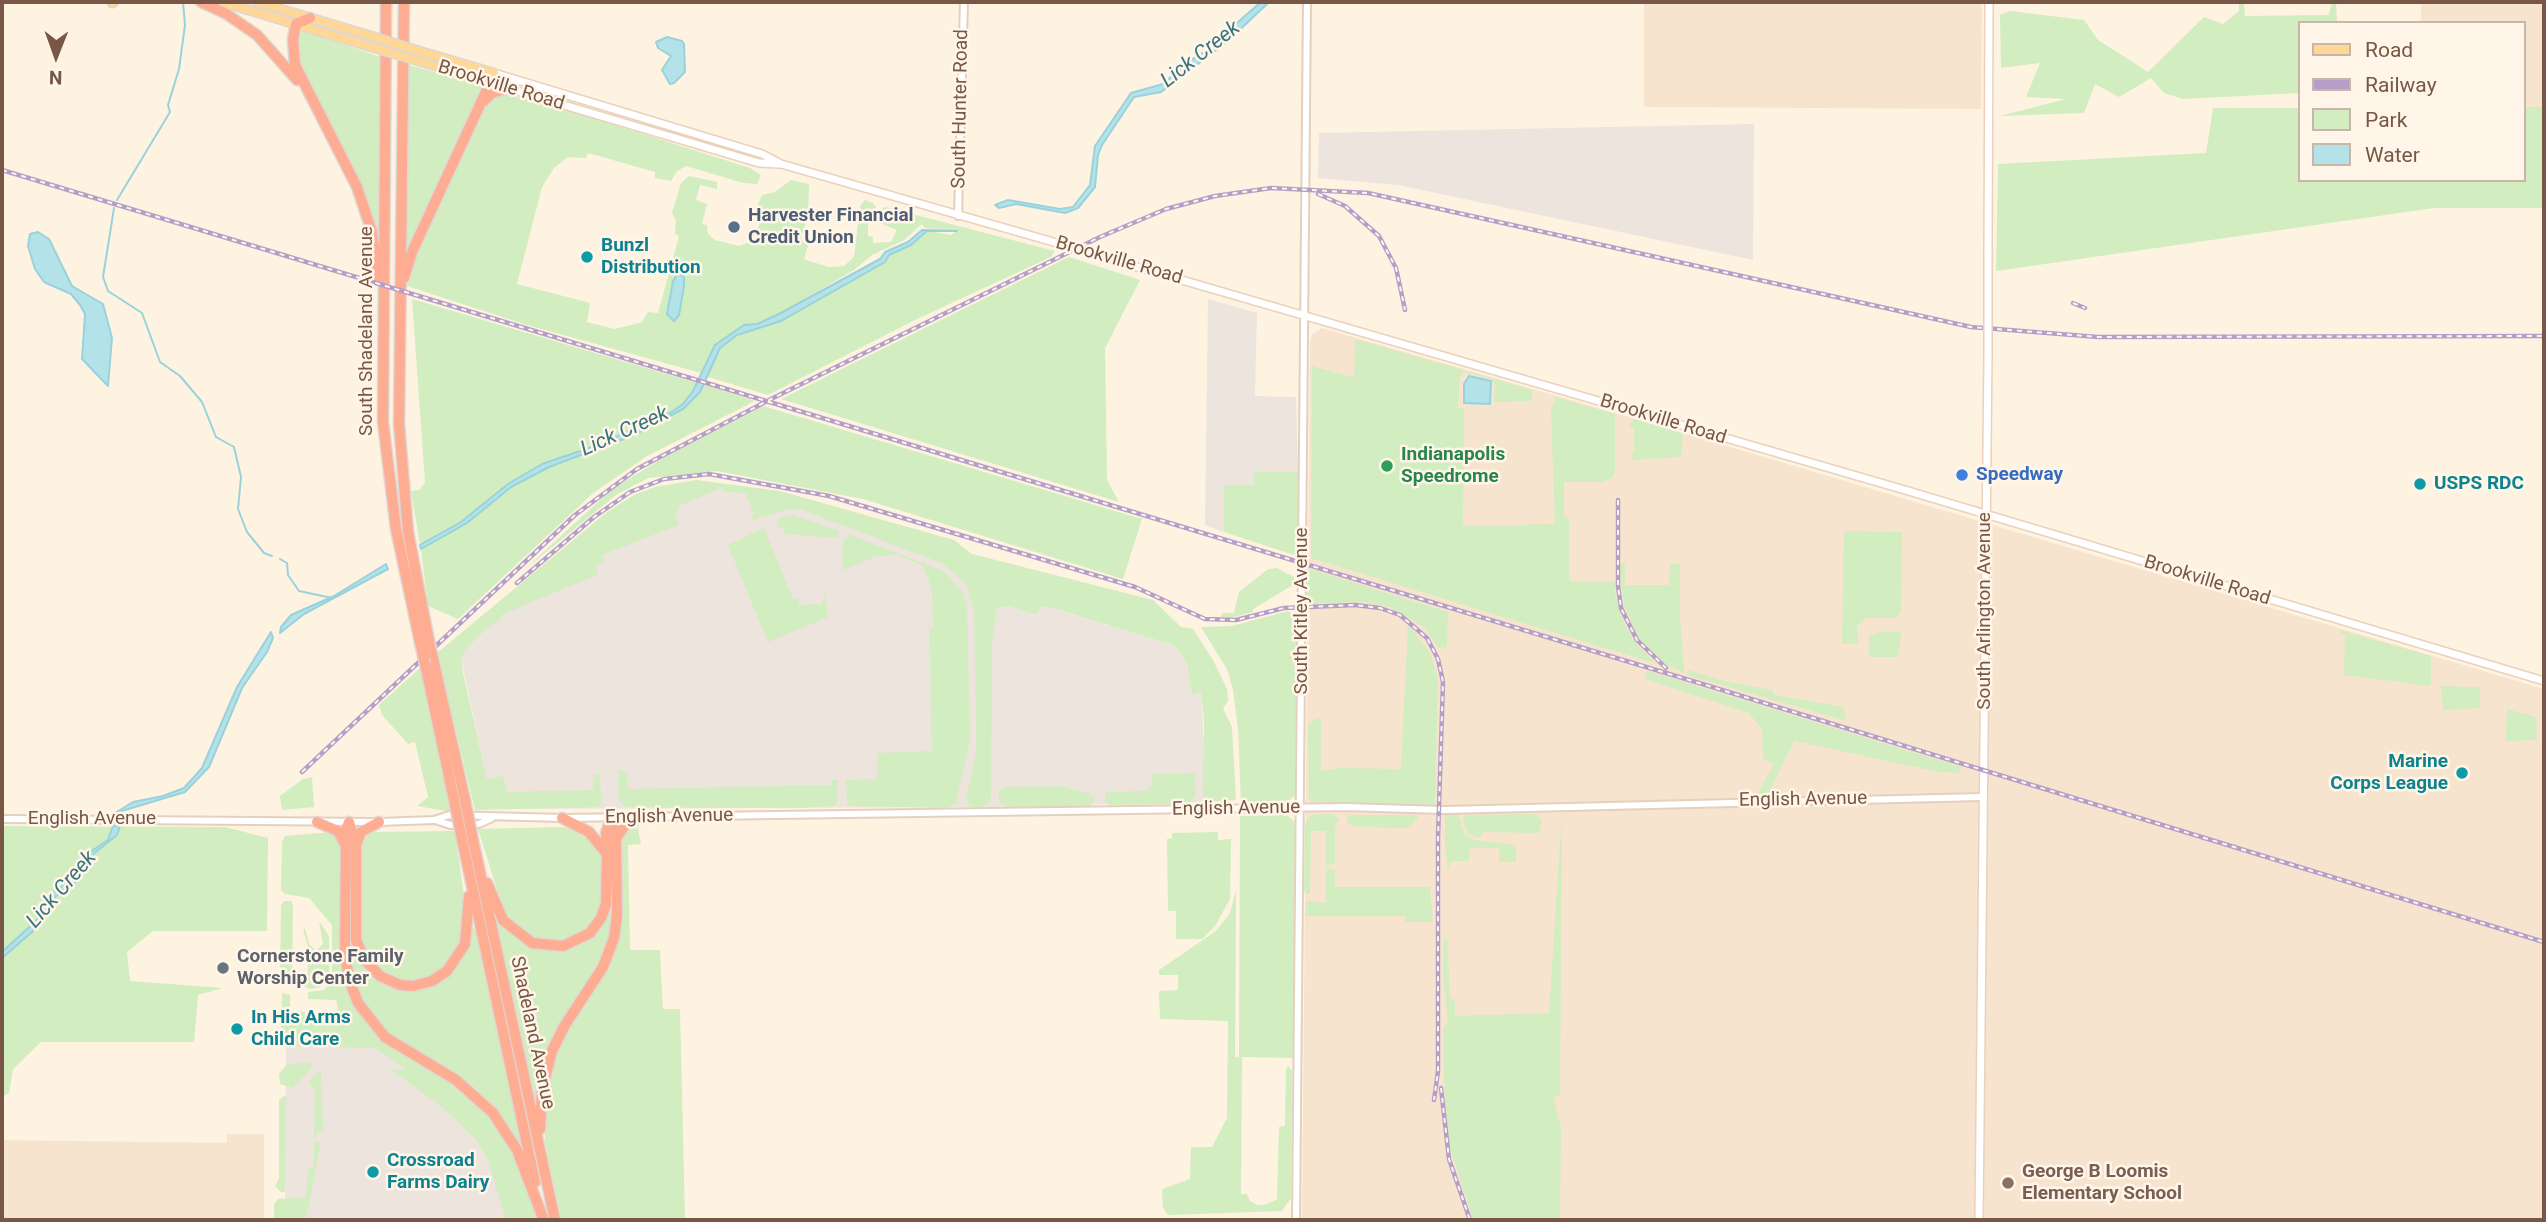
<!DOCTYPE html>
<style>
body{margin:0}
#map{position:relative;width:2546px;height:1222px;overflow:hidden;background:#fef3e1;font-family:Roboto,sans-serif}
canvas{display:block}
.frame{position:absolute;inset:0;border:4px solid #785746;pointer-events:none}
.legend{position:absolute;left:2298px;top:21px;width:228px;height:161px;box-sizing:border-box;background:#fff6e9;border:2px solid #c9b6a8;margin:0;padding:9px 12px;list-style:none;font-size:21px;color:#785746}
.legend li{display:flex;align-items:center;gap:14px;height:35px}
.legend b{width:35px;border:2px solid #c9b6a8}
.north{position:absolute;left:21px;top:21px;width:70px;height:70px;-webkit-text-stroke:5px #fff6e9;paint-order:stroke;rotate:181deg;font-size:19px;font-weight:700;line-height:28px;text-align:center;color:#785746}
.north::after{content:'';display:block;margin:auto;width:24px;height:32px;background:#785746;clip-path:polygon(50% 0,100% 100%,50% 72%,0 100%)}
</style>
<div id="map">
<canvas width="2546" height="1222"></canvas>
<div class="frame"></div>
<ul class="legend">
<li><b style="height:9px;background:#ffd797"></b>Road</li>
<li><b style="height:9px;background:#b59fc8"></b>Railway</li>
<li><b style="height:19px;background:#d2edbf"></b>Park</li>
<li><b style="height:19px;background:#b4e2e9"></b>Water</li>
</ul>
<div class="north">N</div>
</div>
<script>
const ctx = document.querySelector('canvas').getContext('2d');
ctx.lineJoin = 'round';
function paint(path, color) {
  ctx.fillStyle = color;
  ctx.fill(path, 'evenodd');
}
function toPath(rows) {
  const path = new Path2D();
  for (const r of rows) {
    path.moveTo(r[0], r[1]);
    for (let i = 2; i < r.length; i += 2) path.lineTo(r[i], r[i + 1]);
  }
  return path;
}
function trace(path, color, width, dash) {
  ctx.strokeStyle = color;
  ctx.lineWidth = width;
  ctx.lineCap = dash ? 'butt' : 'round';
  ctx.setLineDash(dash || []);
  ctx.stroke(path);
}
function drawText(font, color, halo, rows, align = 'center') {
  ctx.font = font + ' Roboto,sans-serif';
  ctx.lineWidth = 5;
  ctx.setLineDash([]);
  ctx.textBaseline = 'middle';
  ctx.strokeStyle = halo;
  ctx.fillStyle = color;
  for (const [text, x, y, turn = 0] of rows) {
    ctx.save();
    ctx.translate(x, y);
    ctx.rotate((+turn || 0) * Math.PI / 180);
    ctx.textAlign = isNaN(turn) ? turn : align;
    if (halo) ctx.strokeText(text, 0, 0);
    ctx.fillText(text, 0, 0);
    ctx.restore();
  }
}
paint(toPath([
 [1644,2,1982,2,1981,109,1644,107],
 [2421,2,2544,2,2544,107,2523,107,2523,23,2421,23],
 [1322,328,1633,418,2544,689,2544,1220,1302,1220,1310,342,1312,334],
 [227,1134,264,1134,264,1220,2,1220,2,1140,227,1143]
]), '#f6e4cf');
paint(toPath([
 [1754,124,1753,260,1398,185,1318,178,1319,133],
 [1208,299,1257,313,1255,396,1296,397,1298,472,1255,472,1254,485,1225,485,1224,532,1205,525],
 [713,484,786,503,957,568,1009,606,1037,615,1041,607,1051,608,1176,646,1187,665,1192,694,1201,692,1207,802,997,807,507,809,487,780,459,649,540,583],
 [286,1036,371,1036,406,1070,463,1111,520,1220,285,1220]
]), '#ede4dd');
paint(toPath([
 [2239,2,2244,2,2245,16,2329,15,2332,2,2336,2,2337,23,2299,23,2299,93,2183,99,2164,93,2151,78,2119,97,2095,84,2084,113,2000,116,2066,99,2026,97,2040,63,2001,68,2000,15,2010,11,2084,20,2098,40,2148,72,2204,17,2223,24,2239,11],
 [301,30,380,57,381,258,301,68,298,36],
 [409,65,484,86,407,255],
 [505,94,552,105,750,168,761,175,757,184,743,183,686,166,677,171,671,181,655,178,655,172,588,153,586,158,568,157,554,168,542,187,517,284,590,303,587,322,615,329,642,322,648,312,658,313,679,236,675,234,676,220,672,213,681,183,689,176,717,182,717,189,700,185,696,200,707,204,702,224,707,225,708,234,715,240,739,246,754,241,760,221,757,207,762,195,775,192,791,180,809,184,808,215,801,239,808,246,804,259,828,267,844,266,854,257,860,206,865,200,873,203,876,207,868,224,868,236,873,237,873,243,891,242,897,230,878,222,879,210,885,207,1055,251,1051,257,917,319,768,395,705,376,720,348,747,329,781,321,885,262,889,255,911,245,927,231,951,235,957,231,925,228,922,224,904,240,872,255,854,270,779,314,735,331,715,345,701,373,527,325,407,286,420,241,485,106,496,96],
 [2523,107,2544,107,2544,208,2434,208,1996,271,1998,164,2206,153,2213,108,2299,108,2299,180,2523,180],
 [1069,257,1140,280,1105,348,1107,480,1119,502,781,399],
 [412,299,697,383,683,404,670,413,598,445,542,464,508,484,461,522,420,545,411,491,419,490,425,483],
 [1355,339,1533,390,1531,401,1494,402,1495,383,1491,379,1464,372,1460,376,1458,408,1464,408,1463,526,1555,524,1551,411,1556,397,1615,414,1615,472,1612,478,1602,482,1564,482,1564,517,1569,517,1569,581,1615,582,1615,594,1626,627,1638,646,1657,664,1311,558,1312,366,1354,378],
 [702,384,755,401,647,456,592,494,458,619,428,606,421,549,467,523,511,487,549,467,634,435,683,409,700,392],
 [763,406,1142,519,1123,579,863,499,717,471,648,478,616,495,524,570,612,489,665,457],
 [1634,419,1683,434,1681,457,1634,460,1630,455,1634,453,1634,429,1629,425],
 [1254,472,1298,472,1297,556,1224,532,1224,485,1254,485],
 [696,480,780,491,954,540,972,554,1153,600,1181,627,1193,629,1213,660,1227,689,1228,701,1223,709,1232,727,1236,800,1207,802,1203,799,1204,721,1201,692,1192,695,1187,665,1176,646,1052,608,1041,607,1037,615,1009,606,997,608,992,643,991,800,984,807,970,807,966,799,976,751,976,719,974,610,966,584,942,563,800,509,788,509,753,520,750,516,754,514,746,493,725,492,721,488,677,507,678,511,675,513,679,525,602,555,604,560,596,566,597,575,501,615,501,619,485,630,465,650,461,659,463,673,487,779,503,776,507,792,593,790,594,774,600,774,601,804,598,807,475,810,437,653,607,512,634,495,655,487],
 [792,515,839,531,838,538,785,534,782,527,778,528,776,525,779,518],
 [764,528,793,599,797,598,800,605,822,604,825,592,828,617,768,642,728,545],
 [1844,531,1902,532,1901,612,1895,618,1864,618,1863,623,1857,624,1858,643,1842,644],
 [850,535,944,571,963,592,967,606,970,740,956,803,949,808,851,806,847,803,846,780,877,779,877,753,932,751,929,627,933,627,932,594,929,581,922,565,896,555,877,556,843,570,842,543],
 [1619,563,1625,563,1625,585,1669,585,1670,564,1680,564,1680,614,1684,673,1661,662,1638,637,1623,602],
 [1277,568,1294,577,1293,585,1253,609,1253,612,1231,618,1221,617,1222,613,1234,613,1239,592,1268,569],
 [1306,568,1448,612,1447,647,1438,648,1425,628,1390,607,1365,602,1307,604],
 [1288,611,1295,616,1297,630,1295,796,1288,801,1241,802,1238,728,1233,690,1227,669,1201,627,1232,626],
 [1408,625,1429,651,1438,678,1435,806,1309,801,1308,725,1315,719,1321,718,1321,771,1339,768,1401,769],
 [2340,630,2431,656,2431,686,2344,675,2345,634,2340,633],
 [1881,632,1901,632,1898,657,1869,657,1869,636],
 [420,668,430,716,452,812,417,806,428,797,415,742,408,744,382,715,379,705],
 [1688,670,1728,682,1772,690,1775,695,1843,707,1846,721,1687,675],
 [1647,671,1961,767,1959,773,1934,771,1794,741,1767,796,1758,793,1774,764,1763,759,1762,729,1749,713,1645,679],
 [2441,686,2480,687,2480,708,2443,710],
 [2507,709,2536,717,2537,740,2506,741],
 [618,769,627,773,628,789,832,785,832,780,838,780,838,802,834,806,797,808,626,807,619,800],
 [1195,773,1196,795,1189,804,1109,805,1105,801,1105,792,1148,791,1148,787,1153,786,1152,774],
 [312,777,314,807,282,810,280,796,303,779],
 [1062,786,1089,794,1094,797,1094,801,1090,806,1007,808,999,802,999,791,1004,787],
 [1562,813,1560,1095,1553,1098,1561,1127,1560,1220,1473,1220,1449,1144,1445,1099,1443,1028,1448,1023,1443,970,1444,937,1447,938,1450,997,1455,1003,1455,1016,1549,1013],
 [1333,814,1339,820,1335,827,1335,863,1326,866,1326,831,1311,831,1310,894,1306,894,1304,891,1305,824,1310,815],
 [1445,814,1458,814,1464,834,1473,840,1516,845,1516,862,1499,862,1499,848,1470,848,1469,861,1451,861,1449,872,1445,850],
 [1537,814,1542,821,1539,833,1483,832,1479,838,1468,834,1463,820,1466,815],
 [1287,815,1294,821,1295,829,1293,1058,1242,1057,1241,1194,1247,1194,1250,1201,1258,1205,1265,1205,1277,1199,1279,1127,1285,1126,1286,1068,1289,1067,1292,1071,1291,1198,1282,1211,1168,1215,1163,1208,1162,1189,1190,1179,1191,1147,1212,1147,1227,1118,1228,1021,1160,1019,1159,991,1178,990,1178,975,1159,975,1159,970,1216,931,1230,913,1236,890,1235,1057,1239,1057,1240,816],
 [1347,815,1417,815,1418,817,1409,828,1356,827,1347,822],
 [2,826,225,827,268,838,267,931,153,931,127,952,130,981,223,988,198,995,194,1042,41,1042,13,1069,9,1093,2,1097],
 [563,827,589,836,601,854,602,902,598,917,589,929,565,942,535,939,511,921,502,905,478,829],
 [638,828,641,844,628,845,630,950,660,950,663,1009,680,1009,685,1220,561,1220,545,1142,544,1095,556,1050,612,957,619,932,621,839,631,829],
 [455,831,464,896,465,925,460,946,446,966,430,977,414,981,388,976,373,966,360,943,362,841,372,832],
 [331,832,341,843,340,955,359,1011,389,1045,449,1079,487,1111,505,1135,529,1189,536,1220,506,1220,488,1160,477,1141,441,1106,390,1069,407,1070,376,1048,292,1046,281,1036,282,993,290,995,290,1011,305,1012,306,1016,333,1017,333,1011,338,1009,336,1000,308,999,308,992,324,990,332,981,332,925,309,898,285,894,281,890,282,842,285,836],
 [1218,832,1218,840,1231,839,1230,899,1215,926,1202,939,1176,939,1176,911,1168,911,1167,839,1172,838,1172,833],
 [1326,868,1335,870,1335,887,1430,887,1433,922,1405,922,1405,916,1305,916,1307,901,1326,903],
 [610,891,614,914,606,956,573,1009,538,1095,534,1096,494,913,522,942,545,950,565,950,587,939],
 [284,901,291,901,293,905,292,978,296,984,294,987,280,983,281,905],
 [349,903,357,955,371,975,387,984,432,985,445,978,462,958,471,929,475,928,527,1155,522,1156,472,1087,396,1043,365,1009,353,984,349,956],
 [319,921,329,936,329,974,321,987,310,989,303,986,307,982,309,950,303,930,305,928,309,944,316,951,323,944],
 [310,1062,312,1067,293,1088,280,1084,279,1074,286,1065],
 [321,1069,323,1132,317,1132,314,1140,315,1089,308,1083],
 [286,1095,285,1192,281,1192,275,1186,279,1178,279,1100],
 [314,1142,321,1143,307,1213,303,1220,274,1220,274,1204,278,1199,306,1197,308,1168,314,1168]
]), '#d2edbf');
const water = toPath([
 [1261,2,1269,2,1228,41,1173,83,1161,92,1134,97,1102,145,1098,155,1095,187,1078,208,1065,213,1016,204,999,208,995,205,1008,200,1060,209,1073,207,1090,185,1095,146,1131,93,1163,84,1189,61,1219,43,1231,28,1261,2],
 [667,37,682,41,684,44,685,72,674,83,670,84,662,70,671,56,658,48,656,42,667,37],
 [922,230,957,231,927,231,911,245,889,255,885,262,781,321,737,335,720,348,700,392,683,409,634,435,549,467,511,487,467,523,421,549,420,545,461,522,508,484,542,464,598,445,670,413,683,404,693,391,715,345,744,325,757,324,779,314,880,259,885,252,908,242,922,230],
 [38,232,49,239,72,286,103,304,112,338,108,386,82,359,85,314,80,305,71,294,44,282,35,269,28,246,30,234,38,232],
 [678,273,684,277,684,286,679,315,674,321,667,314,673,281,678,273],
 [1469,376,1491,381,1490,404,1464,403,1464,384,1469,376],
 [386,564,388,569,304,614,280,633,281,627,291,615,334,596,386,564],
 [271,632,273,638,267,652,242,688,209,767,185,792,115,813,133,802,163,796,184,788,202,768,237,687,271,632],
 [113,826,120,826,117,835,92,855,79,880,56,896,41,924,2,958,2,952,37,920,52,893,76,877,87,854,108,840,113,826]
]);
paint(water, '#b4e2e9');
trace(water, '#9ad2dc', 2);
trace(toPath([
 [117,200,170,112,168,105,179,69,185,25,183,2],
 [114,208,103,277,108,291,142,313,160,362,180,376,202,402,216,437,234,447,241,477,238,509,247,532,264,553,272,556],
 [280,559,287,563,288,575,299,591,332,598]
]), '#9ad2dc', 2);
const tertiary = toPath([
 [958,216,964,2],
 [2,819,379,822,434,820,449,815,562,818,1345,807,1444,810,1981,797],
 [435,820,450,825,479,824,492,818],
 [1296,1220,1307,2]
]);
const secondary = toPath([
 [494,73,762,154,781,164,1050,241],
 [490,83,759,163,779,164],
 [1988,253,1989,2],
 [1099,256,1905,490,2544,681],
 [1979,1220,1988,354]
]);
const primary = toPath([
 [222,2,371,47],
 [257,2,371,36],
 [112,3,114,2],
 [419,61,490,83,494,73,419,51]
]);
const motorway = toPath([
 [201,2,225,13,257,35,297,80],
 [386,2,383,422,396,529,421,647],
 [404,2,399,424,408,532,429,641],
 [310,18,296,24,293,39,295,65,357,187,372,232,378,277],
 [484,101,492,93,508,88],
 [404,278,412,252,490,83],
 [432,654,465,800],
 [425,664,454,800],
 [317,822,338,831,345,844],
 [349,822,346,830,345,953,349,979,358,1003,385,1037,456,1080,493,1113,517,1150,543,1218],
 [349,822,356,846,356,940,364,959,380,976,400,985,413,986,432,981,447,971,465,944,469,896],
 [616,838,626,824,640,818],
 [462,839,535,1182],
 [473,840,555,1220],
 [356,845,361,832,379,822],
 [607,851,606,833,611,818],
 [487,883,503,920,532,943,563,946,590,933,601,918,606,904,607,854,589,832,562,818],
 [540,1129,542,1090,552,1051,565,1025,603,967,614,938,617,915,616,839,611,818]
]);
trace(tertiary, '#e5d0bf', 10);
trace(secondary, '#ebd1bc', 10);
trace(primary, '#dfd7d3', 11);
trace(motorway, '#dfd7d3', 13);
trace(tertiary, '#fff', 6);
trace(secondary, '#fff', 7);
trace(primary, '#ffd797', 8);
trace(motorway, '#fead93', 10);
const rail = toPath([
 [2,170,1699,683,2544,942],
 [1318,194,1345,206,1379,236,1396,268,1405,310],
 [2073,303,2085,308],
 [1618,500,1618,586,1621,608,1637,640,1666,668],
 [517,583,594,517,630,492,664,479,709,474,829,496,1135,587,1205,619,1236,620,1284,608,1355,605,1380,608,1400,615,1427,638,1438,659,1443,682,1438,838,1438,1071,1434,1100],
 [302,772,575,515,637,469,773,398,1100,237,1166,209,1215,196,1271,188,1368,193,1971,327,2098,337,2544,336],
 [1441,1088,1449,1159,1470,1220]
]);
trace(rail, '#b59fc8', 4.5);
trace(rail, '#fff6e9', 2, [5]);
const secondaryBridge = toPath([
 [1050,241,1099,256],
 [1988,253,1988,354]
]);
const primaryBridge = toPath([
 [371,36,419,51],
 [371,47,419,61]
]);
const motorwayBridge = toPath([
 [429,641,432,654],
 [421,647,425,664],
 [454,800,462,839],
 [465,800,473,840]
]);
trace(secondaryBridge, '#ebd1bc', 10, []);
trace(primaryBridge, '#dfd7d3', 11, []);
trace(motorwayBridge, '#dfd7d3', 13, []);
trace(secondaryBridge, '#fff', 7);
trace(primaryBridge, '#ffd797', 8);
trace(motorwayBridge, '#fead93', 10);
for (const [x, y, r, color] of [
 [734,227,7,"#5c6f8a"],
 [587,257,7,"#0f9aa8"],
 [1387,466,7,"#2e9e5b"],
 [1962,475,7,"#3f7fe0"],
 [2420,484,7,"#0f9aa8"],
 [2462,773,7,"#0f9aa8"],
 [223,968,7,"#6b7280"],
 [237,1029,7,"#0f9aa8"],
 [373,1172,7,"#0f9aa8"],
 [2008,1183,7,"#8d6e63"]
]) {
  const dot = new Path2D();
  dot.arc(x, y, r, 0, 2 * Math.PI);
  ctx.fillStyle = color;
  ctx.fill(dot);
  trace(dot, '#fff6e9', 2.5);
}
drawText('19px', '#785746', '#fff6e9', [
 ["Brookville Road",501,86,17],
 ["South Hunter Road",961,109,-89],
 ["Brookville Road",1119,261,16],
 ["South Shadeland Avenue",367,331,-90],
 ["Brookville Road",1663,420,17],
 ["Brookville Road",2207,581,17],
 ["South Kitley Avenue",1302,611,-90],
 ["South Arlington Avenue",1985,611,-90],
 ["English Avenue",1803,800,-1],
 ["English Avenue",1236,809,-1],
 ["English Avenue",669,817,-1],
 ["English Avenue",92,819],
 ["Shadeland Avenue",532,1033,78]
]);
drawText('bold 19px', '#4e5e75', '#fff6e9', [
 ["Harvester Financial",748,216],
 ["Credit Union",748,238]
], 'left');
drawText('bold 19px', '#0d838f', '#fff6e9', [
 ["Bunzl",601,246],
 ["Distribution",601,268],
 ["USPS RDC",2434,484],
 ["Marine",2448,762,"right"],
 ["Corps League",2448,784,"right"],
 ["In His Arms",251,1018],
 ["Child Care",251,1040],
 ["Crossroad",387,1161],
 ["Farms Dairy",387,1183]
], 'left');
drawText('bold 19px', '#27864d', '#fff6e9', [
 ["Indianapolis",1401,455],
 ["Speedrome",1401,477]
], 'left');
drawText('bold 19px', '#366cbe', '#fff6e9', [
 ["Speedway",1976,475]
], 'left');
drawText('bold 19px', '#5b616d', '#fff6e9', [
 ["Cornerstone Family",237,957],
 ["Worship Center",237,979]
], 'left');
drawText('bold 19px', '#785e54', '#fff6e9', [
 ["George B Loomis",2022,1172],
 ["Elementary School",2022,1194]
], 'left');
drawText('italic 21px', '#38747e', '#fff6e9', [
 ["Lick Creek",1201,55,-38],
 ["Lick Creek",625,432,-24],
 ["Lick Creek",62,890,-49]
]);
</script>
